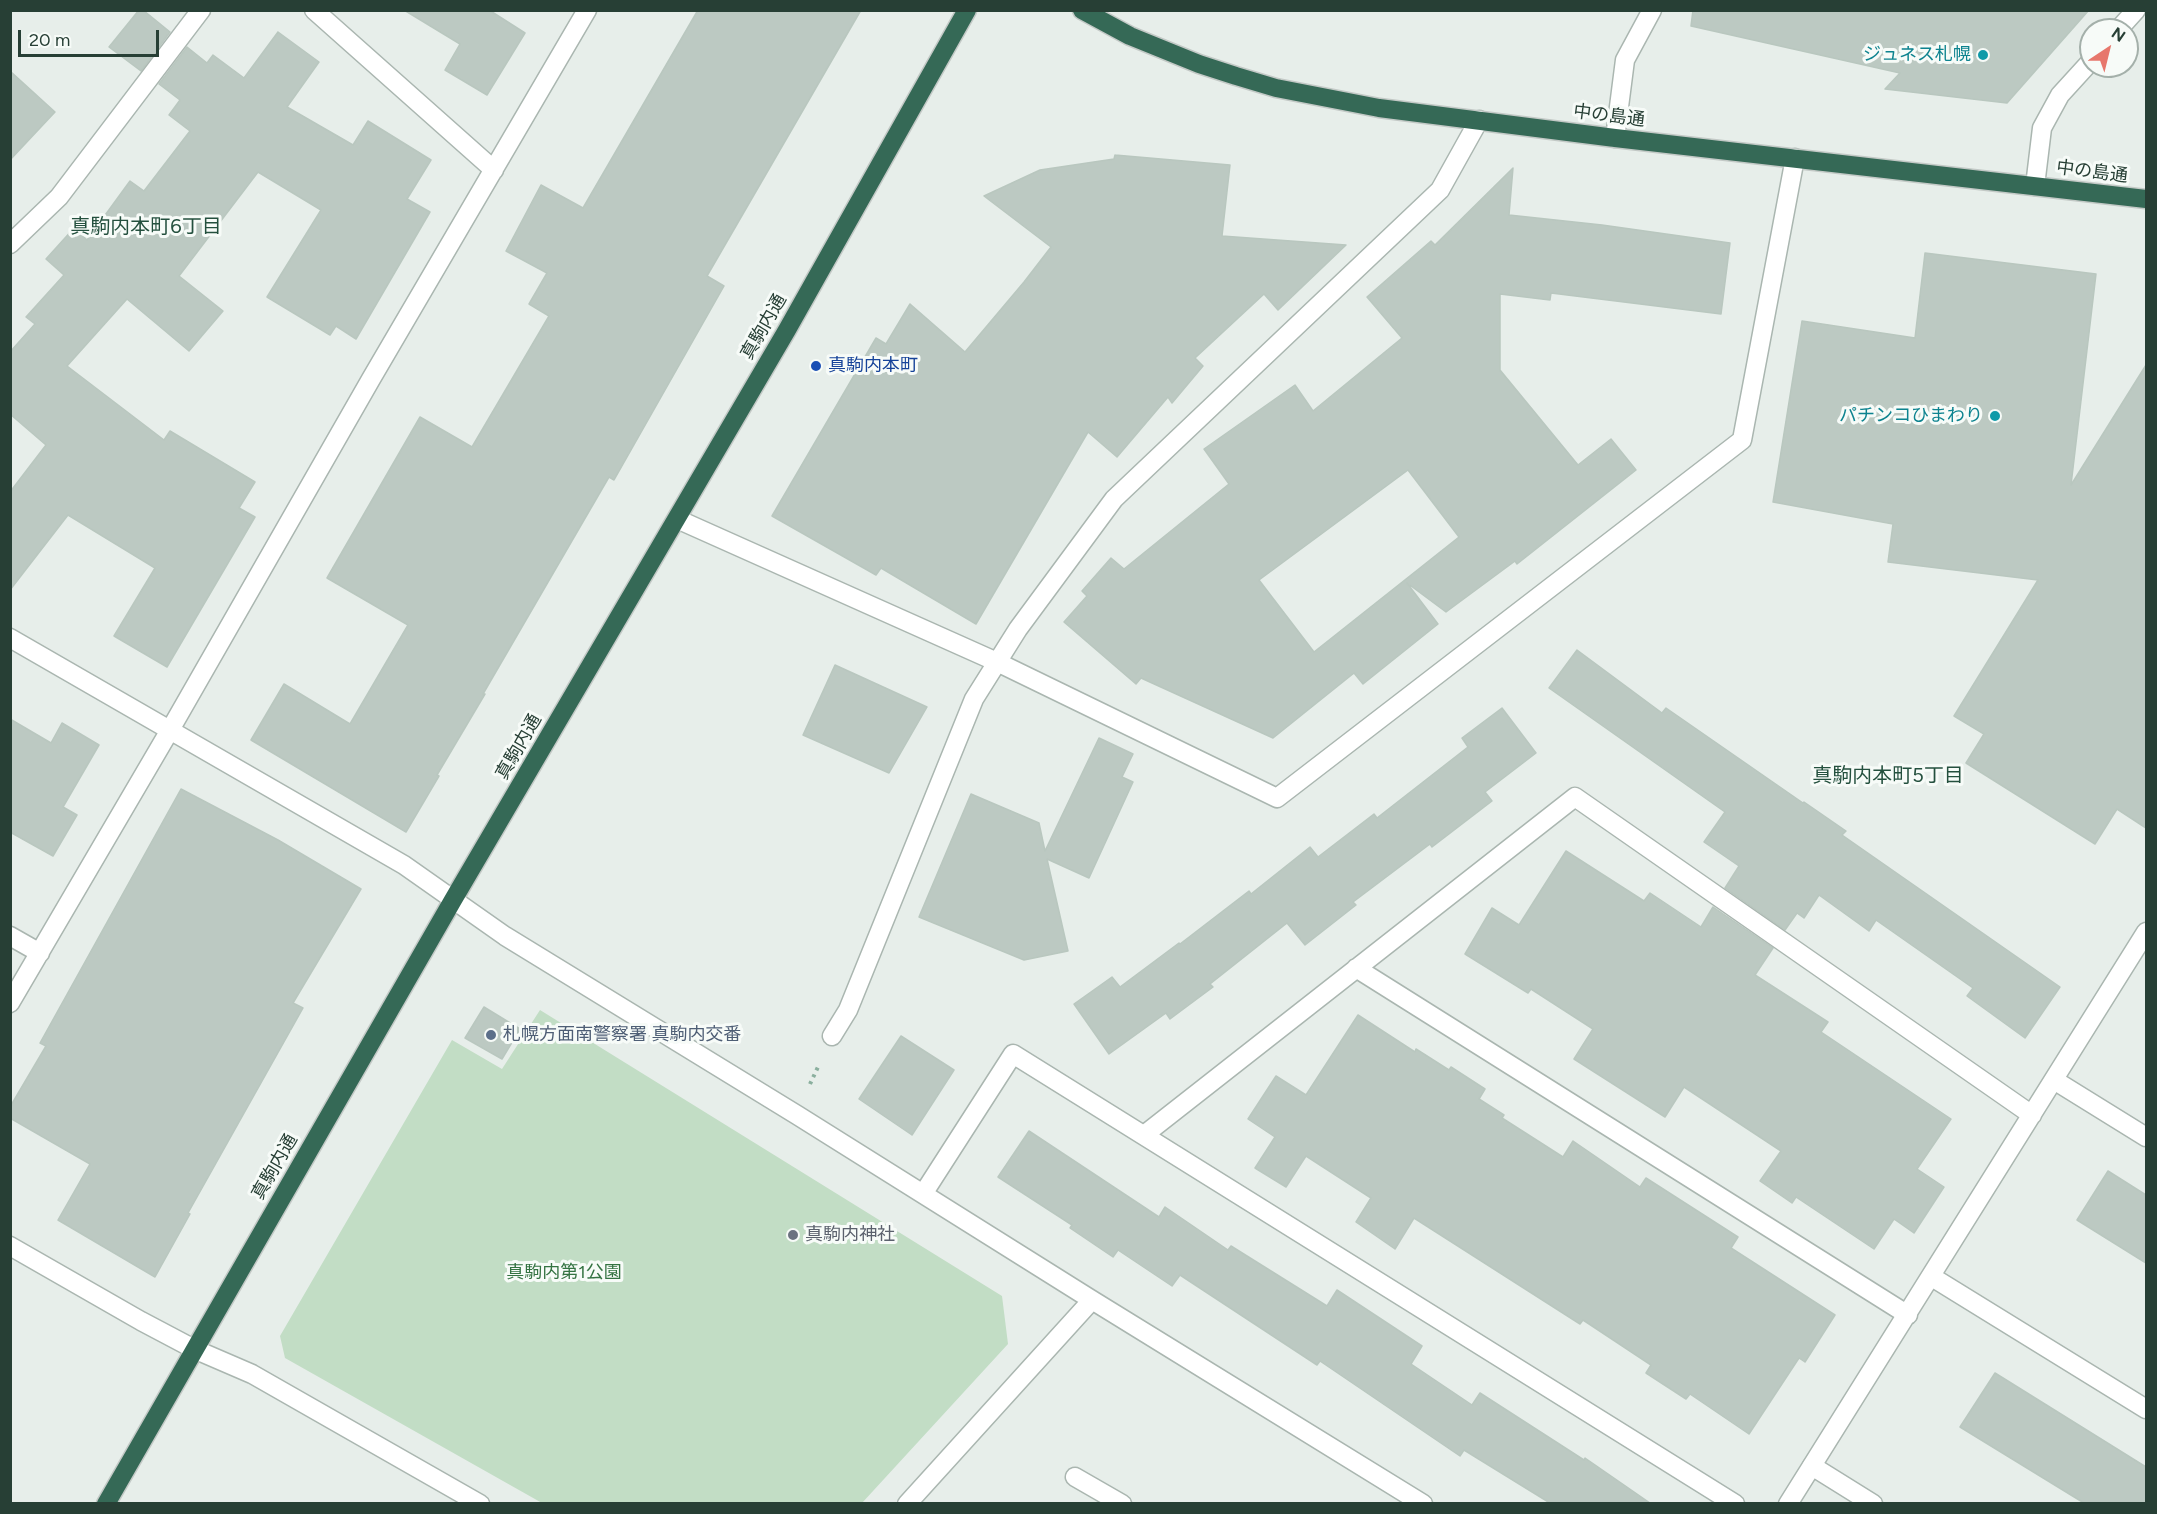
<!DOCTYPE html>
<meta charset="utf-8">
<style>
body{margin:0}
#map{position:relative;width:2157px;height:1514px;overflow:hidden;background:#e7eeea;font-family:Figtree,sans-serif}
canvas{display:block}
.frame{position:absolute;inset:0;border:12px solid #273f35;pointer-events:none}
.north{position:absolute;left:2079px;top:18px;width:60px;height:60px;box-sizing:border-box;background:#f7fbf8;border:2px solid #a4b0aa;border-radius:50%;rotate:35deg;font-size:16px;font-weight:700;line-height:24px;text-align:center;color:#273f35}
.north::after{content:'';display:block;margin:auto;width:21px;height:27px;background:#e7776c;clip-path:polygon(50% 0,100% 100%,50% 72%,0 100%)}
.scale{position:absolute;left:18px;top:30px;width:141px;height:27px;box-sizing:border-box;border:3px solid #273f35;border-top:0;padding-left:8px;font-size:18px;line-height:21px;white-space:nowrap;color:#273f35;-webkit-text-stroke:4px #f7fbf8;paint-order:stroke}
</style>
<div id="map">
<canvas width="2157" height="1514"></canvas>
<div class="frame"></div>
<div class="north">N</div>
<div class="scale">20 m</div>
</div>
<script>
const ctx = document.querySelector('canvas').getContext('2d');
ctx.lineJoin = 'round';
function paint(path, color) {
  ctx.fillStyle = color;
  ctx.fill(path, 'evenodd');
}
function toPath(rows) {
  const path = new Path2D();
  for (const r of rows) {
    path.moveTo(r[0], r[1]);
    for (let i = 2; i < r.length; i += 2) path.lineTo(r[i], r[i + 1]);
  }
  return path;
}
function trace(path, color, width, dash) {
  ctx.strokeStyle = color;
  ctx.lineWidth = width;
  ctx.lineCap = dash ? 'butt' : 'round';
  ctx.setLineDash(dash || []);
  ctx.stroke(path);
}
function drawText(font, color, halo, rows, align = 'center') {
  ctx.font = font + ' Figtree,"Noto Sans JP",sans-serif';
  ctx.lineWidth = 6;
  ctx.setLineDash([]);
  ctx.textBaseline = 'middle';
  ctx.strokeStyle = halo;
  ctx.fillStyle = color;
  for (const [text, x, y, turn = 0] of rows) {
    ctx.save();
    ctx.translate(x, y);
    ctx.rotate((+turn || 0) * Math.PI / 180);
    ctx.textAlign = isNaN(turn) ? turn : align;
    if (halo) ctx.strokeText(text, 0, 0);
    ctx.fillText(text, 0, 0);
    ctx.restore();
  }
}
paint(toPath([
 [540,1010,1002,1296,1008,1344,862,1503,542,1503,285,1358,280,1336,452,1040,502,1069]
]), '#c2ddc5');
const building = toPath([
 [139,10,143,10,170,32,141,71,109,47,139,10],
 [404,10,489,10,525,33,487,95,445,70,460,44,404,10],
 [698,10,861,10,707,276,724,286,614,480,609,477,483,694,485,694,437,775,439,776,406,832,251,740,284,684,350,724,408,625,327,578,420,417,472,447,549,316,529,304,547,273,506,251,541,185,583,208,698,10],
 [1693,10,2089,10,2007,103,1885,89,1900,73,1691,26,1693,10],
 [278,32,319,62,287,107,353,145,368,121,431,160,407,199,430,212,356,339,336,326,330,335,267,297,321,210,258,172,179,276,223,311,189,351,127,299,67,366,164,440,170,431,255,482,239,508,255,517,167,667,114,636,155,568,68,515,10,590,10,492,46,445,10,414,10,352,35,324,26,317,64,275,46,259,74,228,87,240,130,181,144,191,190,131,169,115,180,100,159,84,187,47,207,63,213,55,244,78,278,32],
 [10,71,55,112,10,160,10,71],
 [1115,155,1230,165,1222,236,1346,245,1278,310,1264,294,1195,358,1203,366,1172,403,1168,397,1117,457,1088,432,976,624,881,568,876,575,772,516,876,338,886,344,910,304,965,352,1024,282,1051,247,984,196,1040,170,1114,159,1115,155],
 [1513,168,1509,215,1602,225,1730,243,1721,314,1551,293,1550,300,1500,294,1500,370,1578,465,1611,439,1636,470,1517,564,1515,561,1446,612,1407,583,1438,624,1363,684,1354,673,1273,738,1141,678,1136,684,1064,622,1087,596,1082,591,1111,558,1124,569,1229,484,1204,449,1295,385,1313,411,1402,338,1367,297,1431,241,1435,245,1513,168],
 [1408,470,1459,537,1314,652,1259,580,1408,470],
 [1925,253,2096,274,2071,485,2146,365,2146,828,2117,809,2095,844,1966,763,1984,734,1954,716,2038,580,1888,562,1893,524,1773,502,1802,321,1915,338,1925,253],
 [1577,650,1662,713,1666,708,1803,803,1804,802,1846,831,1842,835,2060,987,2025,1038,1967,996,1973,988,1876,920,1869,931,1819,895,1804,918,1797,913,1785,930,1725,888,1739,866,1704,842,1725,812,1549,688,1577,650],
 [835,665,927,707,889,773,803,735,835,665],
 [1502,708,1536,753,1485,792,1492,801,1432,847,1430,844,1353,902,1356,905,1305,945,1287,923,1210,984,1213,987,1170,1019,1166,1013,1109,1054,1074,1004,1112,977,1120,987,1179,943,1180,944,1249,891,1251,894,1310,847,1318,857,1374,814,1377,818,1468,747,1462,738,1502,708],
 [10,719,51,743,62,723,99,745,63,807,77,815,53,856,10,832,10,719],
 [1099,738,1133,754,1122,777,1133,782,1089,878,1047,859,1068,951,1024,960,919,917,971,794,1039,823,1045,851,1099,738],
 [181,789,278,840,361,889,293,1003,303,1008,188,1213,190,1214,155,1277,58,1220,90,1164,10,1118,10,1107,46,1046,40,1043,181,789],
 [1566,851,1644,901,1650,893,1701,927,1713,907,1773,948,1755,975,1828,1022,1821,1032,1951,1119,1917,1169,1944,1187,1914,1233,1894,1219,1874,1249,1796,1197,1792,1203,1760,1181,1781,1151,1684,1087,1665,1117,1574,1059,1593,1029,1531,989,1528,993,1465,954,1492,908,1519,925,1566,851],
 [484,1007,520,1029,502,1059,465,1038,484,1007],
 [1358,1015,1415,1052,1416,1049,1449,1070,1451,1067,1485,1089,1479,1099,1504,1115,1502,1118,1563,1157,1573,1141,1640,1187,1646,1178,1738,1237,1731,1248,1835,1315,1805,1362,1799,1358,1749,1434,1690,1394,1686,1399,1646,1373,1651,1365,1583,1320,1580,1324,1414,1218,1395,1249,1356,1222,1371,1198,1306,1156,1286,1187,1255,1168,1275,1137,1248,1119,1276,1076,1306,1095,1358,1015],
 [901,1036,954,1070,912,1135,859,1099,901,1036],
 [1029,1131,1159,1217,1165,1207,1228,1250,1231,1246,1327,1306,1337,1290,1422,1346,1411,1364,1472,1405,1480,1393,1584,1460,1585,1458,1650,1503,1550,1503,1464,1450,1460,1456,1320,1361,1317,1365,1180,1275,1172,1286,1118,1250,1113,1257,1070,1228,1072,1225,998,1177,1029,1131],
 [2108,1171,2146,1195,2146,1263,2077,1220,2108,1171],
 [1995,1373,2146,1467,2146,1503,2084,1503,1960,1427,1995,1373]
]);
paint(building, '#bcc9c2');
trace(building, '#b9c7bf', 1.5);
const lane = toPath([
 [2054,1080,2146,1137],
 [1932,1277,2146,1409],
 [1812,1466,1873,1504],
 [1075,1477,1122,1504]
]);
const street = toPath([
 [314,10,494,170],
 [2118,30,2136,10],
 [1615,138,1625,60,1652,10],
 [2035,186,2042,128,2060,95,2091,61],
 [10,244,59,197,201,10],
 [677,519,997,662,1277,798,1742,440,1795,158],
 [10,638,404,865,505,936,797,1115,1092,1300,1423,1504],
 [10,936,40,953],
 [1356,968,1908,1315],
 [10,1003,170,730,371,379,587,10],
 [832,1036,848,1010,974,699,1018,629,1114,499,1440,190,1479,120],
 [1144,1135,1575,797,2032,1115],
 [923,1194,1013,1054,1735,1504],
 [10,1246,141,1321,194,1349,252,1374,480,1504],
 [907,1504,1092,1300],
 [1788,1504,2146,932]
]);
const highway = toPath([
 [1082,10,1130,36,1199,64,1236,76,1276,88,1379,108,1615,138,2146,199],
 [106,1504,453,900,787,330,967,10]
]);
trace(lane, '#aab6b0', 21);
trace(street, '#aab6b0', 21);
trace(highway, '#c3c9c6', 21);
trace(toPath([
 [810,1084,818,1067]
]), '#8aaf9e', 4, [3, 4.5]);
trace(lane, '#fff', 18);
trace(street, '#fff', 18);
trace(highway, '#356956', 18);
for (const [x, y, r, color] of [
 [1983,55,6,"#0f9aa8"],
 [816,366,6,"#1a4fb4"],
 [1995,416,6,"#0f9aa8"],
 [491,1035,6,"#5c6f8a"],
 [793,1235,6,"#6b7280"]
]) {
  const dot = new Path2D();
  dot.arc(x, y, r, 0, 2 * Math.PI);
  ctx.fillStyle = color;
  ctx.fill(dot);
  trace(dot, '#f7fbf8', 2);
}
drawText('18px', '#0d838f', '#f7fbf8', [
 ["ジュネス札幌",1971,55],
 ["パチンコひまわり",1983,416]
], 'right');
drawText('18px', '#273f35', '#f7fbf8', [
 ["中の島通",1609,116,7],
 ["中の島通",2092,172,7],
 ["真駒内通",764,327,-60],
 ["真駒内通",519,747,-60],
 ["真駒内通",275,1167,-60]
]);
drawText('18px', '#164399', '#f7fbf8', [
 ["真駒内本町",828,366]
], 'left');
drawText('18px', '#4e5e75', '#f7fbf8', [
 ["札幌方面南警察署 真駒内交番",503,1035]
], 'left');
drawText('18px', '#5b616d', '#f7fbf8', [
 ["真駒内神社",805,1235]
], 'left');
drawText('18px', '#347342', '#f7fbf8', [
 ["真駒内第1公園",564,1273]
]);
drawText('20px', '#24503e', '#f7fbf8', [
 ["真駒内本町6丁目",146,227],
 ["真駒内本町5丁目",1888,776]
]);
</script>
